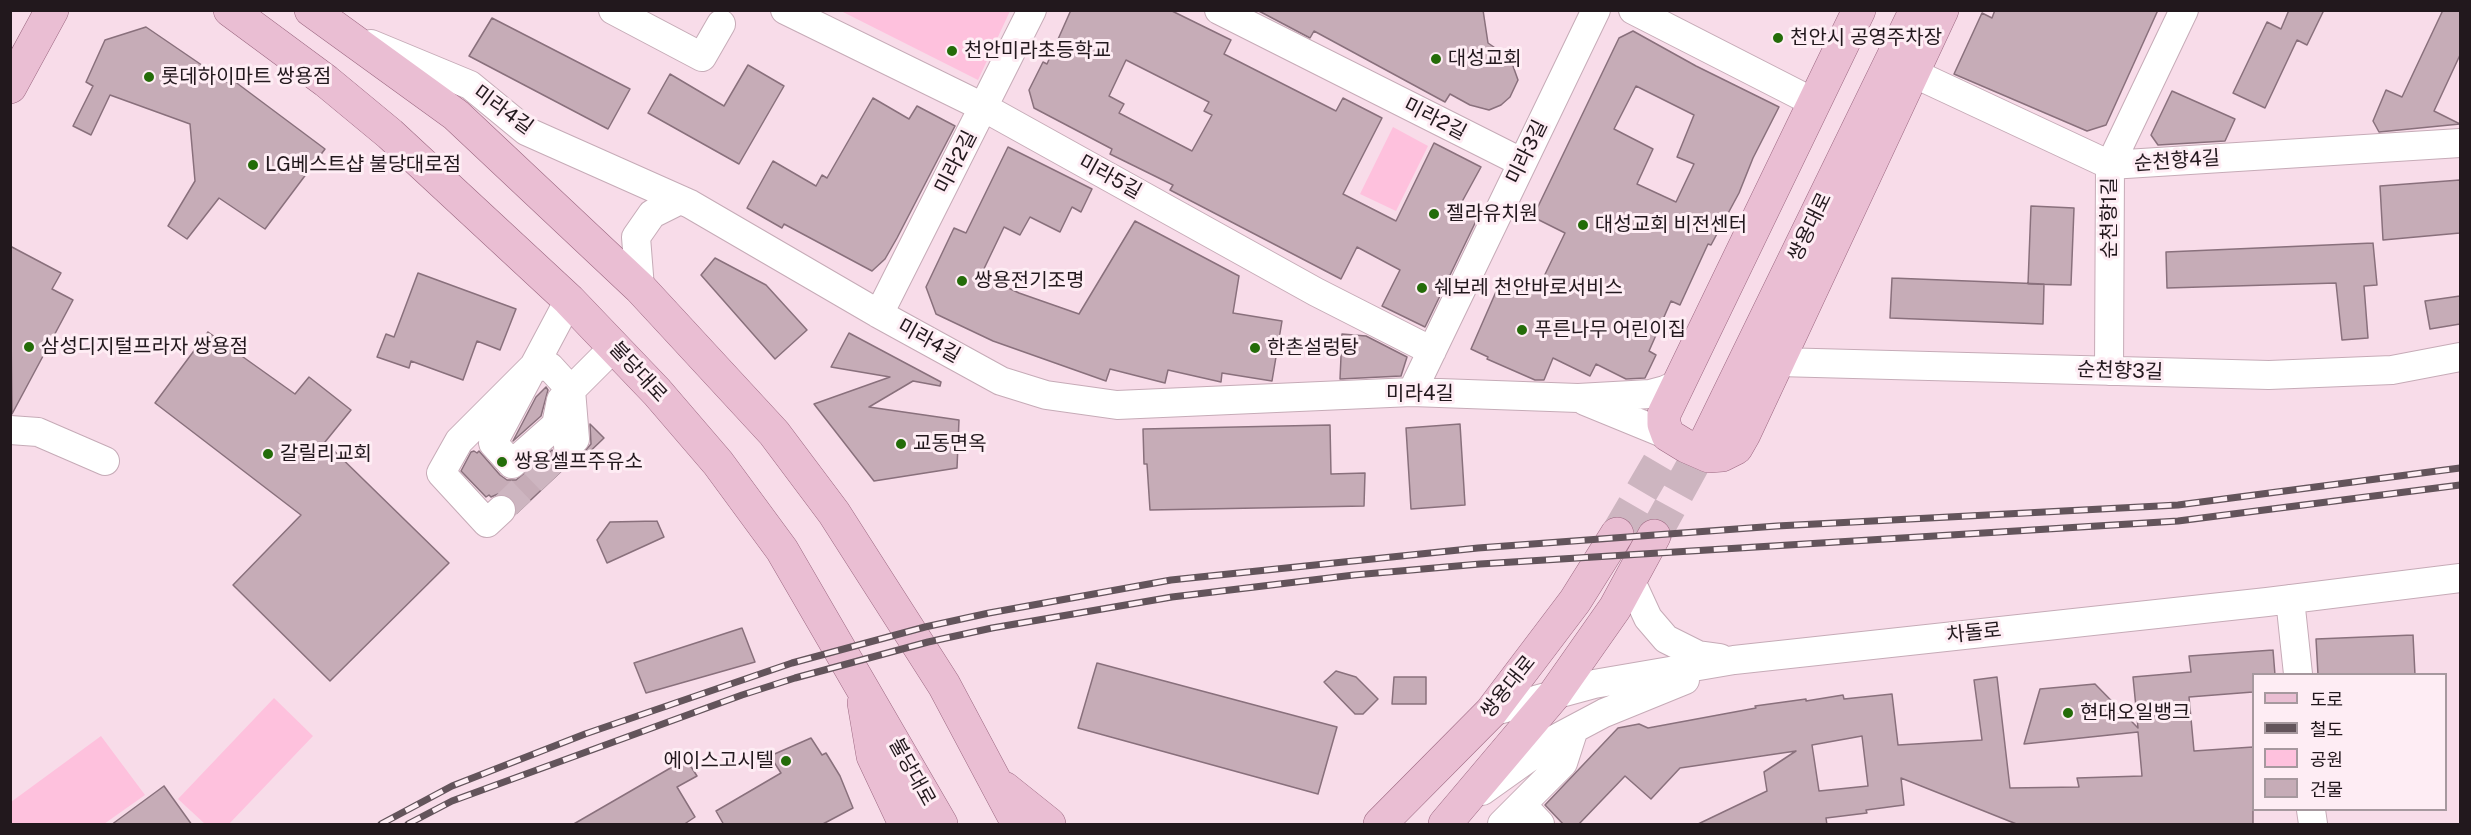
<!DOCTYPE html>
<meta charset="utf-8">
<style>
body{margin:0}
#map{position:relative;width:2471px;height:835px;overflow:hidden;background:#f8dce9;font-family:"Public Sans","Noto Sans KR",sans-serif}
canvas{display:block}
.frame{position:absolute;inset:0;border:12px solid #22181d;pointer-events:none}
.legend{position:absolute;left:2252px;top:673px;width:195px;height:138px;box-sizing:border-box;background:#feedf4;border:2px solid #a6989e;margin:0;padding:8px 10px;list-style:none;font-size:18px;color:#22181d}
.legend li{display:flex;align-items:center;gap:12px;height:30px}
.legend b{width:30px;border:2px solid #a6989e}
</style>
<div id="map">
<canvas width="2471" height="835"></canvas>
<div class="frame"></div>
<ul class="legend">
<li><b style="height:8px;background:#eabed3"></b>도로</li>
<li><b style="height:8px;background:#63545b"></b>철도</li>
<li><b style="height:16px;background:#fec1dd"></b>공원</li>
<li><b style="height:16px;background:#c6acb7"></b>건물</li>
</ul>
</div>
<script>
const ctx = document.querySelector('canvas').getContext('2d');
ctx.lineJoin = 'round';
function paint(path, color) {
  ctx.fillStyle = color;
  ctx.fill(path, 'evenodd');
}
function toPath(rows) {
  const path = new Path2D();
  for (const r of rows) {
    path.moveTo(r[0], r[1]);
    for (let i = 2; i < r.length; i += 2) path.lineTo(r[i], r[i + 1]);
  }
  return path;
}
function trace(path, color, width, dash) {
  ctx.strokeStyle = color;
  ctx.lineWidth = width;
  ctx.lineCap = dash ? 'butt' : 'round';
  ctx.setLineDash(dash || []);
  ctx.stroke(path);
}
function drawText(font, color, halo, rows, align = 'center') {
  ctx.font = font + ' "Public Sans","Noto Sans KR",sans-serif';
  ctx.lineWidth = 6;
  ctx.setLineDash([]);
  ctx.textBaseline = 'middle';
  ctx.strokeStyle = halo;
  ctx.fillStyle = color;
  for (const [text, x, y, turn = 0] of rows) {
    ctx.save();
    ctx.translate(x, y);
    ctx.rotate((+turn || 0) * Math.PI / 180);
    ctx.textAlign = isNaN(turn) ? turn : align;
    if (halo) ctx.strokeText(text, 0, 0);
    ctx.fillText(text, 0, 0);
    ctx.restore();
  }
}
paint(toPath([
 [841,11,1010,10,1010,11,978,80],
 [1393,127,1428,146,1396,211,1360,194],
 [274,698,313,736,229,824,205,824,178,799],
 [101,736,145,795,104,824,11,824,11,802]
]), '#fec1dd');
const building = toPath([
 [1071,10,1170,10,1231,40,1224,54,1336,111,1343,98,1382,118,1343,194,1396,221,1434,143,1481,167,1458,209,1477,219,1425,327,1382,306,1400,270,1357,247,1341,279,1170,190,1173,185,1110,154,1112,149,1034,108,1029,90,1043,62,1047,64,1071,10],
 [1126,60,1209,102,1204,111,1212,115,1192,151,1119,113,1124,104,1109,96,1126,60],
 [1257,10,1483,10,1488,43,1501,52,1513,66,1518,80,1510,97,1501,105,1489,110,1470,105,1450,94,1445,102,1314,31,1310,38,1257,10],
 [1995,10,2158,10,2106,125,2087,131,1954,74,1982,13,1992,18,1995,10],
 [2289,10,2324,10,2307,45,2297,40,2265,108,2233,93,2267,22,2281,29,2289,10],
 [2443,10,2460,10,2460,55,2434,111,2460,124,2379,132,2373,121,2386,90,2402,97,2443,10],
 [492,18,630,89,608,129,469,56,492,18],
 [146,27,231,85,234,81,325,149,265,229,219,198,187,239,168,226,195,181,190,124,110,95,91,135,73,126,93,86,86,82,105,40,146,27],
 [1633,31,1696,66,1779,107,1753,158,1739,193,1711,245,1708,244,1680,305,1671,301,1649,351,1656,355,1645,378,1626,379,1596,364,1590,376,1553,358,1544,380,1535,380,1487,359,1488,357,1471,349,1502,278,1536,293,1565,233,1533,217,1619,38,1633,31],
 [1636,86,1694,115,1677,157,1694,164,1676,202,1637,184,1653,149,1614,129,1636,86],
 [748,65,784,86,739,164,648,113,670,74,724,106,748,65],
 [2172,91,2235,119,2225,141,2158,145,2151,135,2172,91],
 [873,98,909,119,917,106,955,126,897,238,885,259,872,271,784,224,782,228,747,208,773,161,816,186,822,175,827,178,873,98],
 [1008,147,1092,189,1081,212,1072,207,1060,232,1030,217,1020,235,1004,227,981,275,1019,293,1079,314,1135,221,1239,276,1233,313,1282,321,1272,381,1222,373,1221,382,1168,370,1165,383,1110,369,1106,381,993,341,936,314,926,287,954,228,966,233,1008,147],
 [2460,180,2460,233,2383,240,2380,186,2460,180],
 [2031,206,2074,208,2071,285,2028,284,2031,206],
 [2373,243,2377,285,2364,286,2368,338,2342,340,2336,283,2167,288,2166,252,2373,243],
 [10,246,61,273,52,289,73,300,12,414,10,246],
 [715,258,766,285,807,330,775,359,701,275,715,258],
 [418,273,516,309,500,350,477,341,463,380,411,361,409,368,377,357,386,334,394,337,418,273],
 [1892,278,2044,284,2043,324,1890,318,1892,278],
 [2460,296,2460,324,2430,329,2425,301,2460,296],
 [208,332,295,394,309,377,351,410,325,442,449,563,330,681,233,585,301,515,155,403,208,332],
 [849,333,941,382,940,386,913,381,869,407,959,420,957,468,874,481,814,404,890,377,831,367,849,333],
 [1342,334,1366,336,1407,357,1401,376,1340,379,1342,334],
 [546,387,548,390,541,416,513,441,536,397,546,387],
 [590,424,604,438,580,461,578,459,591,444,590,424],
 [1460,424,1465,505,1411,509,1406,428,1460,424],
 [1330,425,1331,474,1365,473,1364,506,1150,510,1147,464,1144,464,1143,429,1330,425],
 [552,450,557,458,563,462,571,462,517,513,517,506,513,498,505,494,498,494,491,497,489,495,486,497,461,471,471,452,474,451,477,453,479,451,500,475,507,480,516,480,552,450],
 [657,521,664,537,607,563,597,540,610,522,657,521],
 [742,628,755,662,646,693,634,663,742,628],
 [2413,635,2415,675,2318,675,2316,639,2413,635],
 [2273,650,2275,675,2253,675,2253,692,2189,697,2194,751,2253,747,2253,825,2019,825,1901,778,1904,805,1866,810,1867,813,1826,818,1827,825,1696,825,1767,791,1764,772,1796,751,1680,768,1651,799,1625,776,1578,825,1564,825,1545,805,1618,728,1639,724,1648,728,1756,708,1755,706,1806,699,1806,701,1843,695,1844,699,1892,694,1898,745,1982,740,1974,680,1997,677,2010,788,2079,787,2077,778,2142,776,2138,732,2024,744,2040,689,2095,684,2138,728,2133,677,2191,672,2189,656,2273,650],
 [1862,736,1868,786,1819,791,1812,745,1862,736],
 [1097,663,1337,727,1318,794,1078,728,1097,663],
 [1336,671,1356,677,1378,699,1363,714,1355,714,1324,682,1336,671],
 [1394,677,1426,677,1426,704,1392,704,1394,677],
 [811,738,822,755,826,753,840,776,853,808,821,825,724,825,716,811,781,773,770,756,811,738],
 [686,759,697,776,677,787,695,817,683,825,572,825,686,759],
 [164,786,192,825,111,825,164,786]
]);
paint(building, '#c6acb7');
trace(building, '#89707c', 1.5);
trace(toPath([
 [501,510,568,446]
]), '#cdb5c0', 28, [28, 14]);
trace(toPath([
 [1617,534,1680,426],
 [1654,536,1705,443]
]), '#cdb5c0', 33, [33, 16]);
const minor = toPath([
 [613,10,702,57,721,24],
 [785,10,983,107,1316,292,1432,351],
 [1219,10,1521,162],
 [1633,10,1815,103],
 [371,44,470,85,526,131,690,204,879,314,1001,381,1046,395,1117,405,1412,392,1578,398,1650,394,1665,390,1680,383],
 [1913,73,2110,165,2460,143],
 [640,288,636,237,652,214,680,200],
 [569,300,493,443,512,464,556,425,561,400,615,346],
 [879,314,1032,10],
 [1778,362,2269,375,2392,370,2460,357],
 [2109,371,2110,165,2184,10],
 [1412,392,1596,10],
 [1585,401,1668,435],
 [10,430,38,432,105,461],
 [501,510,487,523,441,473,459,441,534,366,550,367,571,390,575,439,568,446],
 [1630,579,1648,618,1666,639,1698,655,1720,658],
 [2290,599,2298,674],
 [1491,712,1594,684,1734,660,2267,602,2460,578],
 [1482,791,1555,739,1604,713,1685,680],
 [1522,805,1540,824],
 [2311,810,2313,824],
 [1502,824,1563,763,1574,729]
]);
const major = toPath([
 [230,10,326,81,390,134,569,300,657,392,718,463,782,550,941,824],
 [311,10,456,115,640,288,774,433,834,513,944,685,1018,824],
 [1859,10,1664,414,1664,424,1668,435,1686,446,1709,456,1722,455,1736,448,1744,434,1942,10],
 [10,87,52,10],
 [1705,443,1916,10],
 [864,703,873,756,905,824],
 [1004,788,1049,824],
 [1380,824,1491,712,1575,601,1617,534],
 [1445,824,1554,695,1615,608,1654,536]
]);
trace(minor, '#c6abb7', 30);
trace(major, '#9b6780', 34);
trace(minor, '#fff', 28);
trace(major, '#eabed3', 33);
const rail = toPath([
 [381,824,452,786,585,734,792,663,925,627,989,613,1171,580,1478,548,1777,526,2178,505,2460,468],
 [408,824,452,801,742,695,795,678,928,642,992,628,1172,597,1354,575,1480,564,2178,521,2460,485]
]);
trace(rail, '#63545b', 7);
trace(rail, '#feedf4', 4.5, [14]);
for (const [x, y, r, color] of [
 [1778,38,6,"#246c09"],
 [952,51,6,"#246c09"],
 [1436,59,6,"#246c09"],
 [149,77,6,"#246c09"],
 [253,165,6,"#246c09"],
 [1434,214,6,"#246c09"],
 [1583,225,6,"#246c09"],
 [962,281,6,"#246c09"],
 [1422,288,6,"#246c09"],
 [1522,330,6,"#246c09"],
 [29,347,6,"#246c09"],
 [1255,348,6,"#246c09"],
 [901,444,6,"#246c09"],
 [268,454,6,"#246c09"],
 [502,462,6,"#246c09"],
 [2068,713,6,"#246c09"],
 [786,761,6,"#246c09"]
]) {
  const dot = new Path2D();
  dot.arc(x, y, r, 0, 2 * Math.PI);
  ctx.fillStyle = color;
  ctx.fill(dot);
  trace(dot, '#feedf4', 2);
}
drawText('20px', '#22181d', '#feedf4', [
 ["천안시 공영주차장",1790,38],
 ["천안미라초등학교",964,51],
 ["대성교회",1448,59],
 ["롯데하이마트 쌍용점",161,77],
 ["LG베스트샵 불당대로점",265,165],
 ["젤라유치원",1446,214],
 ["대성교회 비전센터",1595,225],
 ["쌍용전기조명",974,281],
 ["쉐보레 천안바로서비스",1434,288],
 ["푸른나무 어린이집",1534,330],
 ["삼성디지털프라자 쌍용점",41,347],
 ["한촌설렁탕",1267,348],
 ["교동면옥",913,444],
 ["갈릴리교회",280,454],
 ["쌍용셀프주유소",514,462],
 ["현대오일뱅크",2080,713],
 ["에이스고시텔",774,761,"right"]
], 'left');
drawText('20px', '#22181d', '#feedf4', [
 ["미라4길",503,110,36],
 ["미라2길",1435,119,27],
 ["미라3길",1527,152,-64],
 ["순천향4길",2177,161,-4],
 ["미라2길",956,162,-63],
 ["미라5길",1110,177,29],
 ["순천향1길",2110,218,-90],
 ["쌍용대로",1810,227,-64],
 ["미라4길",929,341,29],
 ["순천향3길",2120,371,2],
 ["불당대로",638,372,47],
 ["미라4길",1420,394],
 ["차돌로",1974,633,-6],
 ["쌍용대로",1508,687,-51],
 ["불당대로",912,772,61]
]);
</script>
